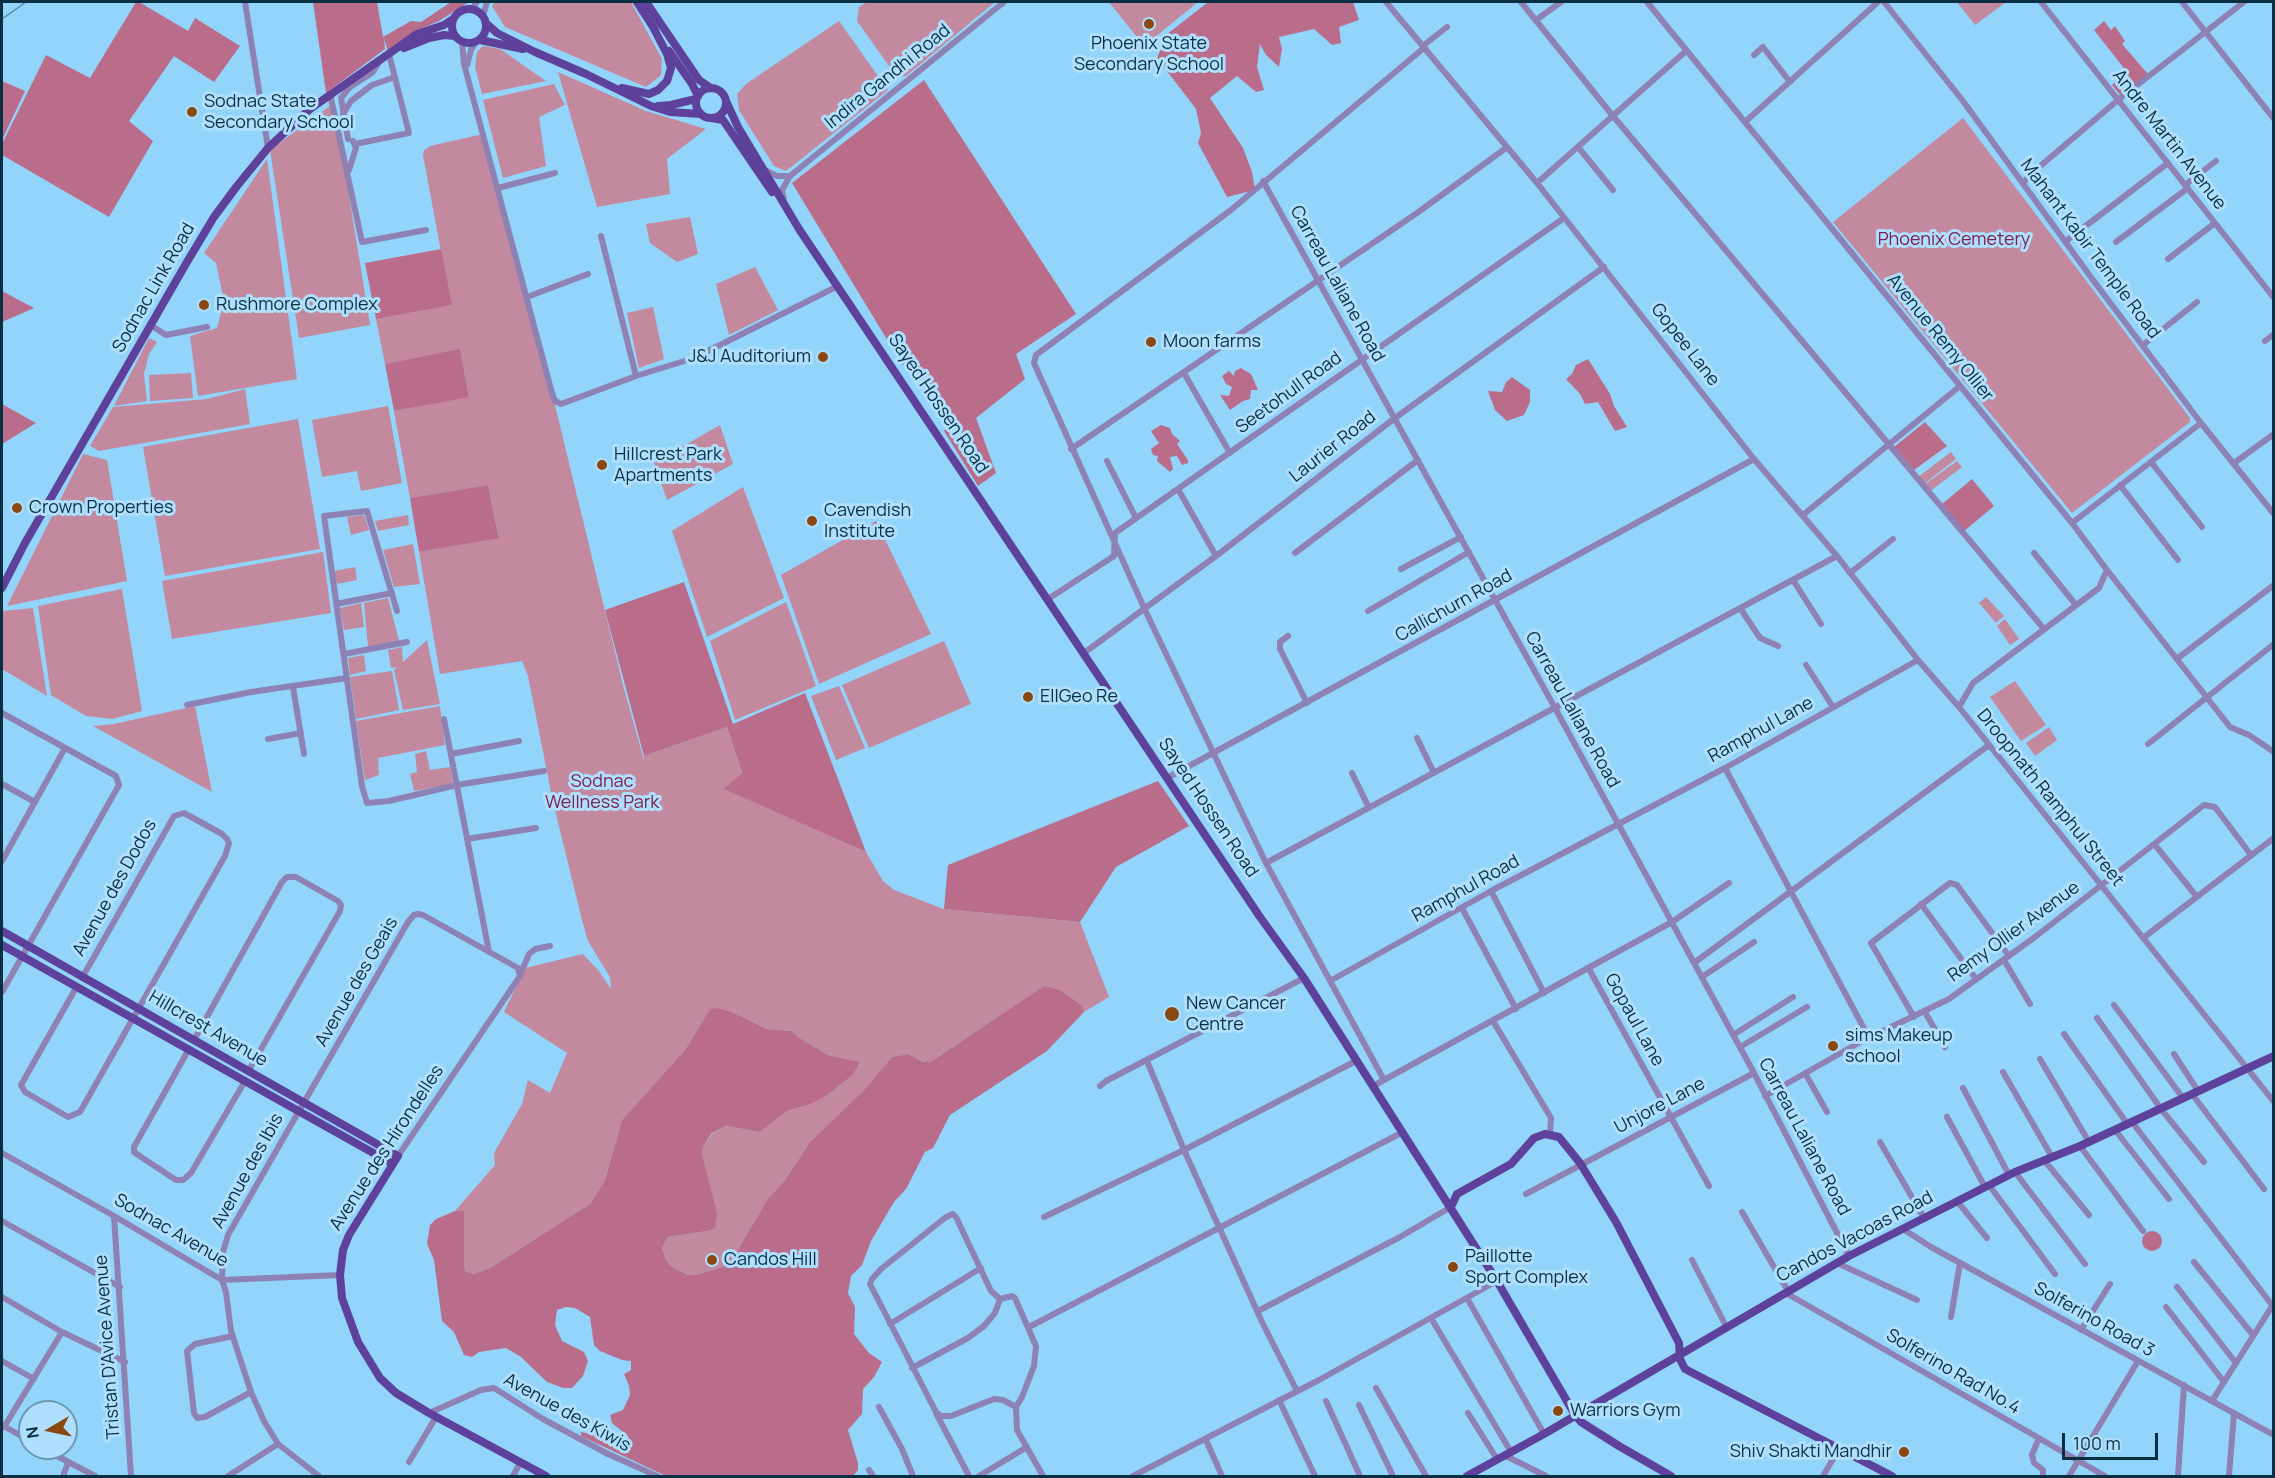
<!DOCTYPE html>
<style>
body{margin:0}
#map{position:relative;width:2275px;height:1478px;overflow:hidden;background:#93d4fa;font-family:Manrope,sans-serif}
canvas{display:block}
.frame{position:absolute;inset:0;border:3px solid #0a2f42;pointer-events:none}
.north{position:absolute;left:18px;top:1400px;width:60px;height:60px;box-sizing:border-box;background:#afdffc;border:2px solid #6d99b2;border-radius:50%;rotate:261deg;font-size:16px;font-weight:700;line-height:24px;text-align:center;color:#0a2f42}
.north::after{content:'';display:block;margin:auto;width:21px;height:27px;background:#884810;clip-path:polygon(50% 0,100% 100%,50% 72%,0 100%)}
.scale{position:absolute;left:2062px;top:1433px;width:96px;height:27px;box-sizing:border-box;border:3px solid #0a2f42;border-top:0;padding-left:8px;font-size:18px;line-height:21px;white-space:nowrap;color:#0a2f42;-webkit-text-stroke:4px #afdffc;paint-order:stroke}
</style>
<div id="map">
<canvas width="2275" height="1478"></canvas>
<div class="frame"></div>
<div class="north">N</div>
<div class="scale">100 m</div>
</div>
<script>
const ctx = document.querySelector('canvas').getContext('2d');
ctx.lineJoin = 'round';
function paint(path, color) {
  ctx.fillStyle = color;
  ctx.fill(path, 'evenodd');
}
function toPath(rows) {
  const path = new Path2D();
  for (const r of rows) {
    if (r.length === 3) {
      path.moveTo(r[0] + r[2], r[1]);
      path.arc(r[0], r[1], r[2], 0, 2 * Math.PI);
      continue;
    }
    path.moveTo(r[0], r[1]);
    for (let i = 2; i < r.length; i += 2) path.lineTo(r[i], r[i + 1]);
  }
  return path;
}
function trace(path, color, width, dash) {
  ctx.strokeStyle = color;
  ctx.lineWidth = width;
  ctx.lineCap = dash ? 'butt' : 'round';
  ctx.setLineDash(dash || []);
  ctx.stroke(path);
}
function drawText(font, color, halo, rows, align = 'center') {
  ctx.font = font + ' Manrope,sans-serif';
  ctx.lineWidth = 6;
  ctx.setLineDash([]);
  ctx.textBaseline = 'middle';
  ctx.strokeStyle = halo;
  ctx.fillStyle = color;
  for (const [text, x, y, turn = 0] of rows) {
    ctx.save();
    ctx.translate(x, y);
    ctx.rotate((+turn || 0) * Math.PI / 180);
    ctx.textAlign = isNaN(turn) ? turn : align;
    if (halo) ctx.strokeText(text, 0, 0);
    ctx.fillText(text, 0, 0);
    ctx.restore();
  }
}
paint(toPath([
 [495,2,631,2,662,59,661,75,646,87,505,27,492,6],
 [867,2,995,2,906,76,897,77,857,21,859,7],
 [1109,2,1198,2,1144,46],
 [1957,2,2006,2,1975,25],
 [839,21,888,90,786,171,774,166,739,110,737,94,746,84],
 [483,46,500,49,546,81,482,94,475,67,477,52],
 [558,72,646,111,706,129,667,159,670,194,597,207],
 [554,84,565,105,539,117,546,166,503,178,483,100],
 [334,103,370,325,299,338,270,150],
 [1963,118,2190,418,2190,422,2072,513,1833,222],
 [483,134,552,393,624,689,644,760,644,756,727,727,742,774,725,789,866,852,883,881,894,890,944,909,1080,922,1109,997,1084,1012,1080,1005,1044,986,932,1061,925,1062,908,1054,892,1057,864,1090,810,1142,785,1180,767,1200,729,1265,696,1275,688,1275,672,1267,666,1260,662,1248,668,1237,707,1231,702,1155,703,1147,713,1133,726,1126,760,1132,787,1111,811,1104,826,1096,853,1075,860,1062,828,1055,798,1037,792,1031,767,1029,734,1013,710,1009,685,1050,622,1120,605,1180,590,1204,490,1268,473,1274,465,1271,464,1262,464,1212,455,1211,495,1165,494,1153,522,1104,528,1080,550,1093,567,1053,504,1012,525,968,583,954,599,971,611,989,610,977,588,941,582,920,553,802,528,676,522,661,440,674,419,552,499,537,488,485,410,498,394,411,469,396,460,350,385,364,376,319,451,305,423,155,424,150,430,146],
 [267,159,297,379,198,396,190,336,217,328,224,301,216,263,204,253],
 [690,217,698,254,677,262,650,243,646,224],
 [755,267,778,310,729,335,716,284],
 [653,307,664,359,639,368,627,313],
 [149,338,157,342,149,354,144,374,147,401,114,406],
 [191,373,193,398,150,401,149,375],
 [245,389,250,424,99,451,90,446,113,407,207,399],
 [388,406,402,483,361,491,357,471,322,477,312,420],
 [298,419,320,549,165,576,143,447],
 [720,425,733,464,667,500,654,463],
 [1951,452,1956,459,1924,484,1918,477],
 [83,454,107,460,127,581,7,606],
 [1957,461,1962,467,1929,492,1924,485],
 [743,487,784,598,707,637,672,531],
 [363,515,365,517,369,530,351,535,347,517],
 [408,515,409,525,378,531,375,521],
 [876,521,931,634,819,684,781,575],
 [413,544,420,584,394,587,383,550],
 [323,552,331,613,172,639,162,581],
 [355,567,357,580,337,584,334,571],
 [122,589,142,711,112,719,86,716,51,695,38,606],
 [1986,597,2004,616,1996,623,1979,603],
 [388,598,399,641,368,647,364,603],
 [786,602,816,686,735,720,710,641],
 [361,603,364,627,344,630,340,608],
 [33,608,47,696,2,669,2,611],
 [2005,619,2019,639,2010,645,1997,626],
 [427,640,440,704,403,710,394,670,397,667,391,668,388,650,402,647,403,662],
 [944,641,971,704,869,748,842,685],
 [364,655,366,671,350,675,348,658],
 [392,671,399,710,356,719,350,677],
 [2015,681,2046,725,2021,741,1990,697],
 [839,686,865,748,836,760,811,696],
 [195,706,212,792,93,726,114,724],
 [440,706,445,745,378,758,379,775,365,780,356,721],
 [2049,727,2057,740,2035,756,2026,743],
 [426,751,430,770,450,767,453,784,414,791,410,774,417,772,415,754]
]), '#c3899e');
paint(toPath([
 [136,2,139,2,188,31,195,18,240,46,214,82,174,56,129,121,153,141,109,217,2,155,2,144,46,55,90,78],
 [313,2,377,2,383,37,411,21,421,22,451,2,469,2,439,21,418,30,388,51,384,39,385,49,326,93],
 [1208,2,1353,2,1359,20,1339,27,1341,43,1332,45,1314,29,1279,37,1282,49,1279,67,1266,55,1260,44,1257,67,1264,90,1256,92,1237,76,1210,98,1243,148,1252,172,1255,190,1227,197,1198,143,1201,133,1196,109,1157,58,1166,35],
 [2104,21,2111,30,2115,26,2125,41,2122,44,2148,74,2120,95,2112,85,2127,72,2094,30],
 [924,80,1076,314,1016,354,1025,379,976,418,996,473,978,486,944,431,953,421,928,383,913,378,897,356,792,183],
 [2,81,25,91,2,140],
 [441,249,452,305,376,319,365,263],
 [2,291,34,308,2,322],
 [460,349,469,397,394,411,385,364],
 [1588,359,1610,394,1614,406,1627,427,1615,431,1598,402,1585,404,1580,394,1566,379,1572,374,1576,365],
 [1241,368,1251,374,1258,390,1251,390,1250,399,1243,401,1230,410,1220,395,1229,396,1232,387,1226,384,1222,376,1229,371,1234,376,1235,371],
 [1512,377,1530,390,1530,402,1524,415,1507,421,1495,410,1488,391,1502,392,1506,382],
 [2,404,36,423,2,444],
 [1925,422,1947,446,1914,470,1894,447],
 [1161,425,1170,428,1172,434,1180,441,1177,444,1188,460,1188,463,1182,465,1177,456,1170,457,1173,469,1170,472,1157,461,1158,456,1153,455,1151,449,1159,443,1151,431],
 [1972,479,1994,506,1963,532,1941,505],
 [488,485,499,538,419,552,410,498],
 [684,582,733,724,805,693,866,852,724,789,742,773,727,727,644,756,605,610],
 [1158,781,1189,826,1116,867,1080,922,944,909,948,865],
 [1044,986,1060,990,1081,1005,1084,1012,1047,1051,950,1115,933,1148,925,1152,906,1189,894,1202,871,1241,862,1265,851,1276,848,1293,855,1307,854,1334,869,1353,882,1362,874,1377,863,1389,862,1414,848,1430,858,1463,858,1470,853,1476,666,1476,581,1436,581,1432,624,1443,629,1437,612,1423,610,1415,623,1410,630,1395,629,1386,624,1374,631,1370,631,1361,622,1360,600,1351,594,1345,590,1317,575,1308,566,1307,557,1310,555,1325,562,1341,584,1352,588,1361,583,1376,572,1388,563,1388,547,1382,521,1357,506,1348,479,1352,472,1357,464,1355,454,1332,442,1321,434,1260,427,1244,430,1225,436,1219,455,1211,464,1211,464,1262,465,1271,473,1274,490,1268,590,1204,605,1180,622,1120,685,1050,710,1009,718,1008,734,1013,767,1029,792,1031,798,1037,828,1055,860,1062,853,1075,826,1096,811,1104,787,1111,760,1132,726,1126,712,1133,703,1147,702,1155,717,1213,715,1228,707,1231,668,1237,662,1248,666,1260,672,1267,688,1275,696,1275,729,1265,767,1200,785,1180,810,1142,864,1090,892,1057,908,1054,924,1062,932,1061],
 [2152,1241,10]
]), '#ba6d8b');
trace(toPath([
 [245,2,268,148],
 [1386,2,1537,183,1754,459,1837,556,1918,660,1959,707,2274,1102],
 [1521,2,1613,116,2044,629],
 [1647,2,2072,523,2107,570,2230,727,2249,735,2274,752],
 [1884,2,1963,101,2093,280,2201,423,2274,514],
 [2041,2,2274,298],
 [2182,2,2274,119],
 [472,9,477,2],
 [483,16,487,2],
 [1536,20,1561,2],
 [462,42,464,64,552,393,555,401,561,404,636,376,694,358,838,286],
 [1424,45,1447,27],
 [1754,55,1763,47,1790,82],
 [467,65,471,50,476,42],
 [330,94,362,242,426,230],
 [343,114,351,101,372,85,395,77],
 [1745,122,1878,2],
 [348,139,341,98,350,87,372,73,378,64],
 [355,144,409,133,389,54],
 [1578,147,1613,190],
 [349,170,356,148,353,141],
 [765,170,777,176,790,176],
 [1263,181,1555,708,1754,1073,1849,1256],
 [1537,183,1686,51],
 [2023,183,2032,173,2118,100,2244,2],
 [2185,185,2216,161],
 [498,188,555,173],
 [784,200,782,190,790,176,1004,2],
 [601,236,636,376],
 [2066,241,2168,163],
 [2116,242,2188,188],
 [2168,259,2215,223],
 [527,297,588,274],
 [152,326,166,335,207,327],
 [2265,341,2274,334],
 [2143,345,2197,302],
 [1184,373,1230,453],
 [1071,449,1417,213,1506,148],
 [1107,461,1136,518],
 [2151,462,2202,527],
 [2234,463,2274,434],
 [2120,485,2178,560],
 [1178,489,1216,556],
 [1803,515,1960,386],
 [2072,523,2201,423],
 [1295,553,1418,460],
 [2034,553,2076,605],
 [1401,569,1461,537],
 [1850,573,1893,539],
 [1793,580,1821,624],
 [1048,599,1114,556,1115,533,1564,218],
 [336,604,392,593],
 [1740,608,1760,638,1778,646],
 [397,611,367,511,324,516,362,786,367,803,389,801,457,785,544,771],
 [1368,611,1469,552],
 [1288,636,1280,642,1280,649,1307,703],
 [1084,653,1216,556,1395,418,1604,267],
 [344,654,407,642],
 [2178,658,2274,585],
 [1806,665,1833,707],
 [293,687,304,754],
 [187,705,251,692,347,678],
 [1959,707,1973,683,2099,588,2107,570],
 [2,713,116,776,119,785,2,992],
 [444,719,489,952],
 [1417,738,1434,773],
 [268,739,301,733],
 [2148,744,2274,644],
 [451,754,519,741],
 [1725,768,1869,1038],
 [1352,773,1369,808],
 [1167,778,1754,459],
 [2,784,35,802],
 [467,839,536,828],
 [2155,845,2197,897],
 [2,861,65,748],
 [1266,863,1837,556],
 [1491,891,1544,993],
 [1921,904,1976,979],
 [1462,908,1516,1009],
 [2143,938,2274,838],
 [2004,960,2030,1004],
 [1694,963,1989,745],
 [1589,969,1709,1186],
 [520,975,529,954,535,949,550,946],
 [1702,977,1754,942],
 [1330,981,1491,891,1725,768,1918,660],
 [77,986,21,1085,25,1092,68,1117,80,1112,225,856,229,843,227,839,222,834,184,813,174,816,82,978],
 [2114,1005,2183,1098],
 [1925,1012,1945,1047],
 [1914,1017,1871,943,1950,883,1957,885,2009,956],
 [2097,1018,2161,1109,2204,1162],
 [1493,1021,1551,1118,1550,1134],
 [2064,1034,2128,1125],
 [1733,1035,1793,997],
 [194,1040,282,882,287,877,296,877,338,901,341,905,340,911,248,1072],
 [1740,1047,1807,1007],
 [189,1049,134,1147,134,1152,141,1157,176,1180,183,1180,191,1173,245,1081],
 [2174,1054,2198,1091],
 [2040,1059,2089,1142],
 [1147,1061,1184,1150,1263,1324,1297,1391],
 [2003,1072,2052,1157],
 [1805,1073,1827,1112],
 [1384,1080,1266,863,1145,610,1034,363,1036,355,1231,210,1425,47],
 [1100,1086,1106,1081,1304,978],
 [1373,1086,1672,922,1729,883],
 [1963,1088,2009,1175],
 [2192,1094,2264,1189],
 [1765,1096,1862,1041,1949,999,2035,937,2204,805,2215,807,2251,855],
 [1947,1117,1985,1187],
 [2132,1122,2272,1305],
 [2115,1130,2169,1199],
 [1880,1142,1924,1218],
 [2080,1146,2143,1231],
 [2,1153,114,1216,222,1280,340,1275],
 [2044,1160,2089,1215],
 [2015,1172,2085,1264],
 [1989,1185,2055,1274],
 [1526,1194,1754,1073],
 [1957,1201,1987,1238],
 [1742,1212,1788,1291],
 [114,1216,131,1476],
 [1044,1217,1184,1150,1356,1061],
 [2,1221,120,1287],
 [1903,1229,1931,1247,2274,1435],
 [1692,1260,1727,1328],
 [2194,1262,2253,1335],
 [1837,1263,1917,1300],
 [2177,1287,2236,1363],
 [1786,1293,2105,1476],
 [2,1297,62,1332,125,1362],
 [1467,1298,1544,1434],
 [1000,1299,991,1291,956,1217,953,1214,946,1217,881,1269,872,1279,870,1284,936,1412,941,1416,951,1416,994,1399,1003,1400,1016,1407],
 [2166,1307,2224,1382],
 [1258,1311,1400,1237,1451,1207],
 [1951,1317,1960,1263],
 [1431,1318,1511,1452],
 [890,1324,981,1268],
 [1029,1327,1403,1132],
 [2081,1330,2110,1284],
 [233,1336,195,1344,187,1351,194,1413,197,1418,205,1417,251,1392],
 [2,1361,34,1379],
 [912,1368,968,1338,984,1326,995,1313,1000,1299,1012,1296,1015,1298,1036,1346,1034,1366,1022,1397,1016,1407],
 [1376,1388,1426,1476],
 [1279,1400,1315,1476],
 [1326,1401,1360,1476],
 [2212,1401,2274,1303],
 [1359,1405,1393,1476],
 [879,1407,902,1449,913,1476],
 [1016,1407,1017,1430,1043,1476],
 [429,1413,481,1390,494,1388,543,1419,608,1454,657,1476],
 [936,1413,969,1476],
 [1468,1413,1497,1459],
 [2,1425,30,1441],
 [4,1427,62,1332],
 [2039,1438,2032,1455,2034,1463,2043,1470,2043,1476],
 [1206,1440,1222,1476],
 [42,1448,95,1476],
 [1504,1455,1546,1476],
 [409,1462,436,1417],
 [869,1470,873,1476],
 [63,1476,68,1463],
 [228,1476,278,1444],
 [319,1476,278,1444,264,1421,251,1392,231,1331,226,1292,222,1280,223,1252,228,1235,299,1111,408,922,414,915,418,914,423,915,518,968,520,976,398,1156],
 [513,1476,520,1463],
 [979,1476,1027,1447],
 [1133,1476,1319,1380,1497,1281],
 [1823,1476,1839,1449],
 [2069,1476,2138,1361],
 [2178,1476,2184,1385],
 [2229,1476,2234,1413]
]), '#8d82b3', 6);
trace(toPath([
 [637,2,655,30],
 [646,2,699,80,711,88],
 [469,26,17],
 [487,24,497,33,535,52,586,74,651,106,670,112,701,114],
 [480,40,523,49],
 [404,48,429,38,444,35,455,36],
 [669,51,692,84,698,96],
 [622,88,649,94,658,90,667,81,671,68,667,54,653,27],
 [711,103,15],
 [726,101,738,127,799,229,1260,917,1304,978,1497,1281,1575,1415,1581,1422,1619,1446,1671,1476],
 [658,106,671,105,696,99],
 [711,118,723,120,772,192],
 [2,588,25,543,187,262,214,217,237,186,268,148,310,109,417,34,444,25,453,19],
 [2,931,398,1156,349,1235,343,1250,340,1275,342,1298,358,1342,380,1378,396,1393,429,1413,546,1476],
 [2,945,393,1164],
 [1451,1207,1457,1194,1511,1164,1534,1138,1545,1134,1559,1137,1580,1163,1616,1222,1679,1343,1680,1359,1685,1369,1892,1476],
 [1467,1476,1544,1434,1849,1256,2015,1172,2080,1146,2274,1056]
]), '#5d419a', 8);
trace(toPath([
 [2,19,26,2]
]), '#5589a6', 1.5);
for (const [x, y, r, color] of [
 [1149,24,6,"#884810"],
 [192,112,6,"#884810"],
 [204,305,6,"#884810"],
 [1151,342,6,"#884810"],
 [823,357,6,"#884810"],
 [602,465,6,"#884810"],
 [17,508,6,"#884810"],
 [812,521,6,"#884810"],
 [1028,697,6,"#884810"],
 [1172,1014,8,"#884810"],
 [1833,1046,6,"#884810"],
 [712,1260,6,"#884810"],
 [1453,1267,6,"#884810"],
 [1558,1411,6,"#884810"],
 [1904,1452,6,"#884810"]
]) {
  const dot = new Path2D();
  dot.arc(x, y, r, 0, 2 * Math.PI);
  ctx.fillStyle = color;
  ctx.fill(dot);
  trace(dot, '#afdffc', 2);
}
drawText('18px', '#0a2f42', '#afdffc', [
 ["Phoenix State",1149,44,"center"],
 ["Secondary School",1149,65,"center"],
 ["Sodnac State",204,102],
 ["Secondary School",204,123],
 ["Rushmore Complex",216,305],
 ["Moon farms",1163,342],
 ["J&J Auditorium",811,357,"right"],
 ["Hillcrest Park",614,455],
 ["Apartments",614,476],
 ["Crown Properties",29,508],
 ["Cavendish",824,511],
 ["Institute",824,532],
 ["EllGeo Re",1040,697],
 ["New Cancer",1186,1004],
 ["Centre",1186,1025],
 ["sims Makeup",1845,1036],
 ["school",1845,1057],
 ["Paillotte",1465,1257],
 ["Sport Complex",1465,1278],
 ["Candos Hill",724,1260],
 ["Warriors Gym",1570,1411],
 ["Shiv Shakti Mandhir",1892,1452,"right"]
], 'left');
drawText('18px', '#0a2f42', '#afdffc', [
 ["Indira Gandhi Road",888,77,-39],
 ["Andre Martin Avenue",2169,140,52],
 ["Mahant Kabir Temple Road",2090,249,53],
 ["Carreau Laliane Road",1337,284,61],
 ["Sodnac Link Road",154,288,-60],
 ["Avenue Remy Ollier",1940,338,51],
 ["Gopee Lane",1685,345,52],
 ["Seetohull Road",1289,393,-36],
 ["Sayed Hossen Road",938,404,56],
 ["Laurier Road",1333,447,-38],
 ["Callichurn Road",1454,606,-29],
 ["Carreau Laliane Road",1572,710,61],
 ["Ramphul Lane",1761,730,-29],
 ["Droopnath Ramphul Street",2050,798,51],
 ["Sayed Hossen Road",1208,808,56],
 ["Avenue des Dodos",115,888,-61],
 ["Ramphul Road",1466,889,-29],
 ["Remy Ollier Avenue",2014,932,-36],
 ["Avenue des Geais",357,982,-60],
 ["Gopaul Lane",1634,1020,61],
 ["Hillcrest Avenue",208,1029,30],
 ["Unjore Lane",1660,1106,-28],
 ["Carreau Laliane Road",1804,1137,62],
 ["Avenue des Hirondelles",387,1148,-57],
 ["Avenue des Ibis",248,1171,-61],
 ["Sodnac Avenue",171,1231,30],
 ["Candos Vacoas Road",1855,1237,-28],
 ["Solferino Road 3",2094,1320,29],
 ["Tristan D'Avice Avenue",108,1347,-94],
 ["Solferino Rad No.4",1953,1372,30],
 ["Avenue des Kiwis",567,1413,29]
]);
drawText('18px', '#7d204d', '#afdffc', [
 ["Phoenix Cemetery",1954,240],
 ["Sodnac",602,782],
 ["Wellness Park",602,803]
]);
</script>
